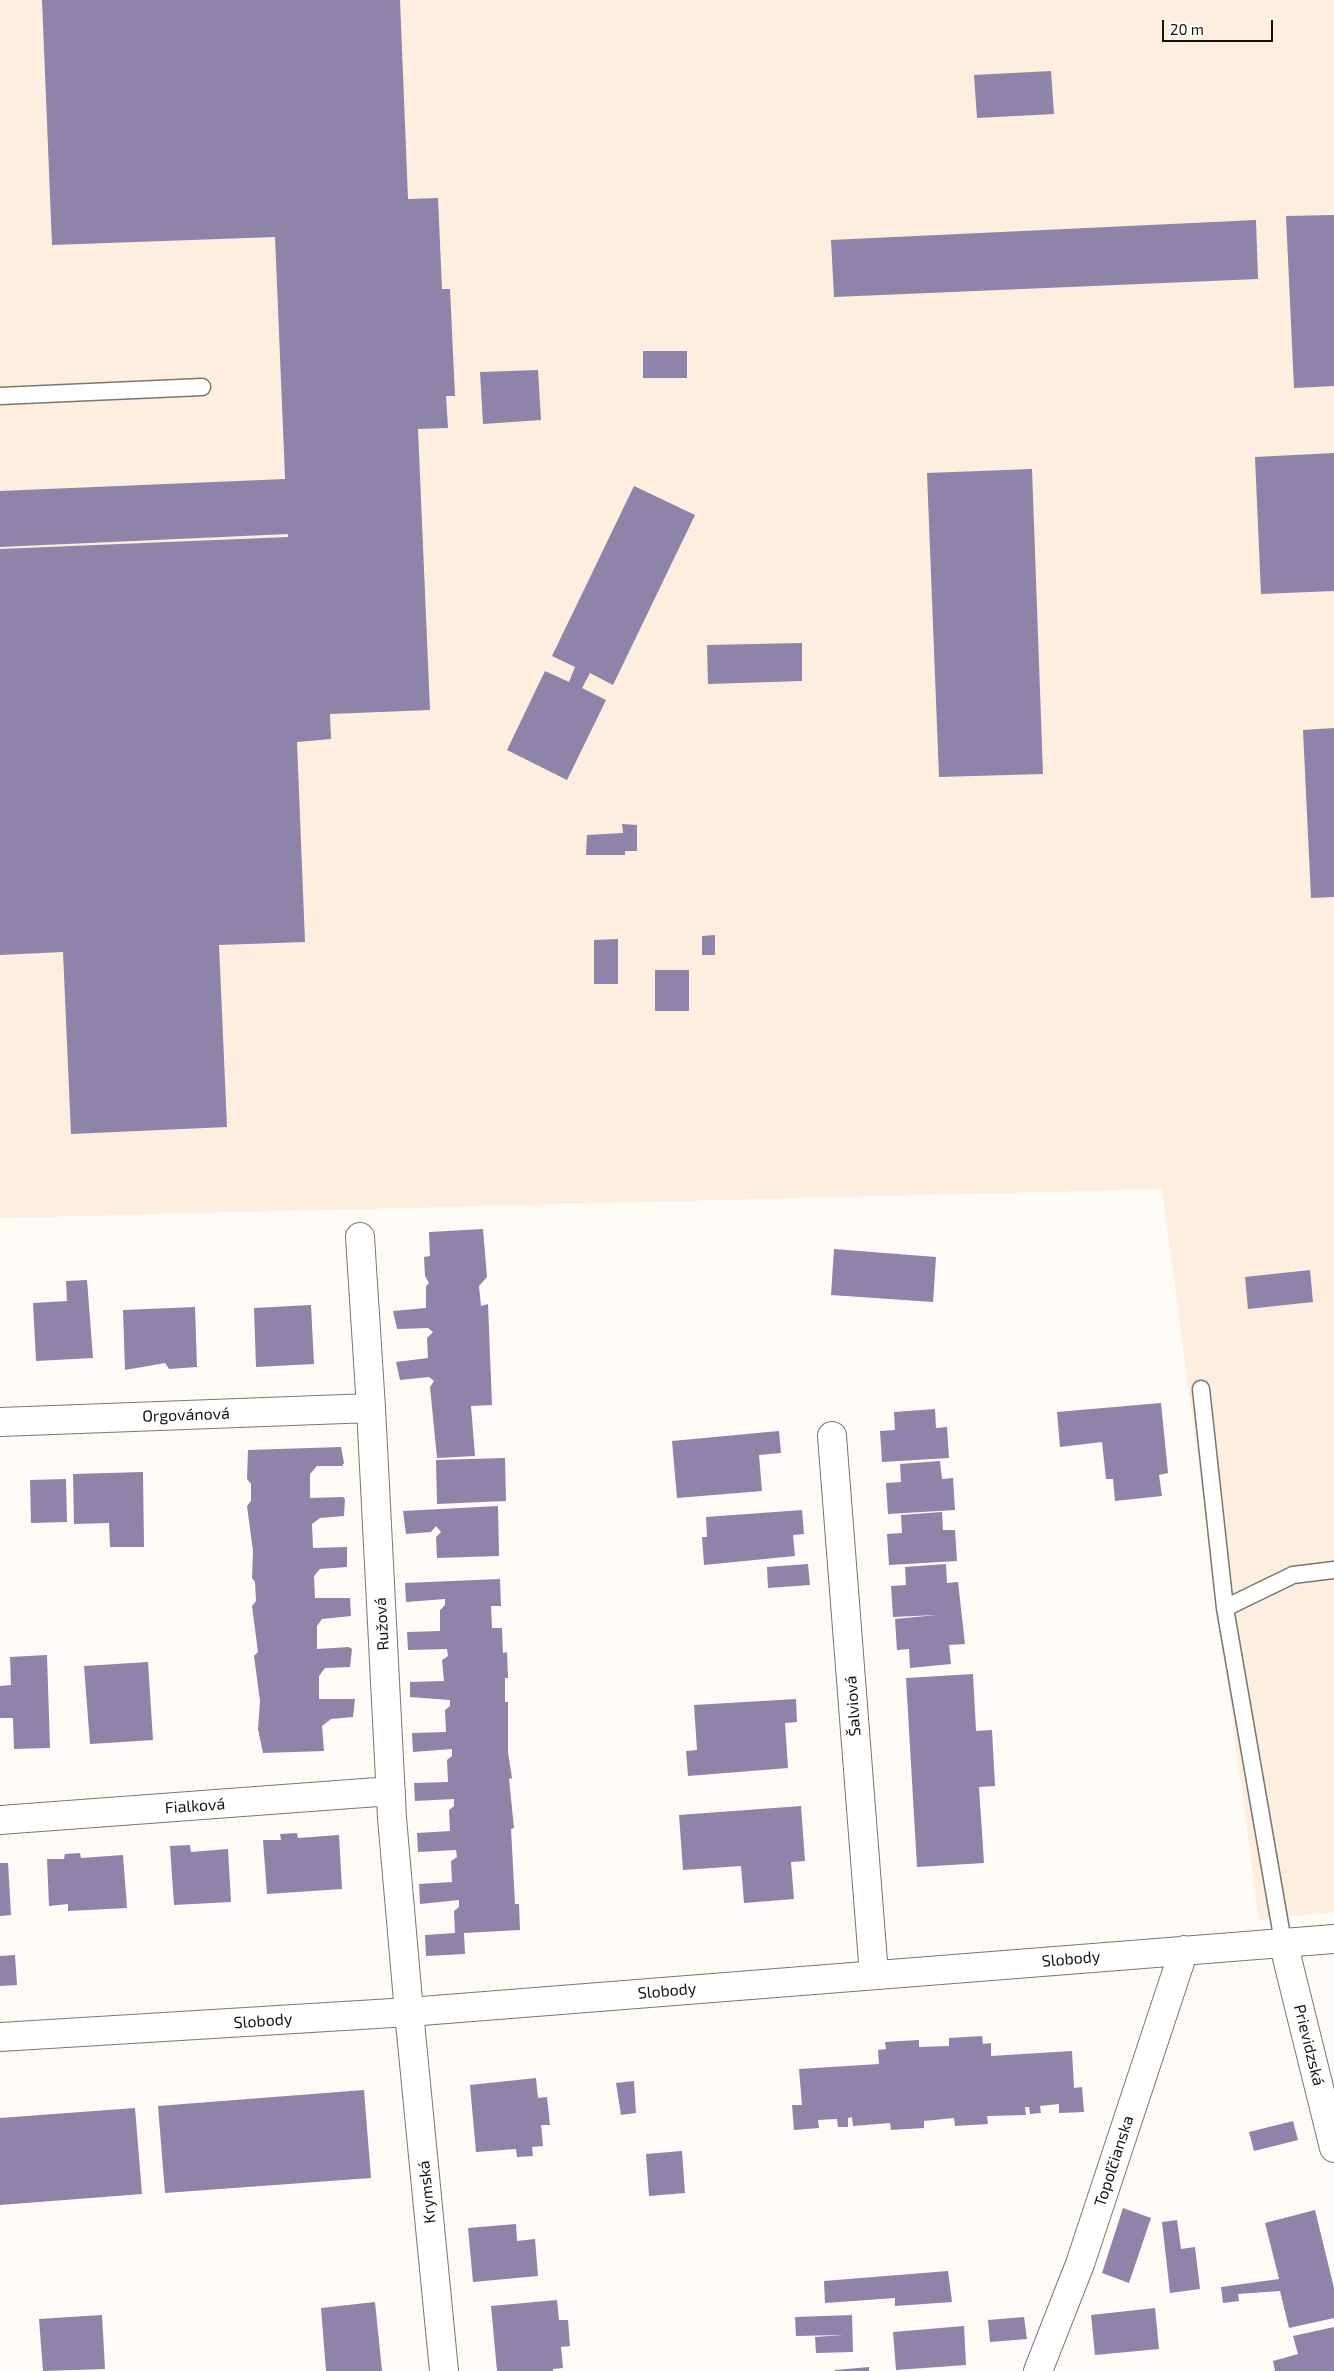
<!DOCTYPE html>
<meta charset="utf-8">
<style>
body{margin:0}
#map{position:relative;width:1334px;height:2371px;overflow:hidden;background:#fefaf5;font-family:"Exo 2",sans-serif}
canvas{display:block}
.scale{position:absolute;left:1162px;top:20px;width:111px;height:22px;box-sizing:border-box;border:2px solid #151310;border-top:0;padding-left:6px;font-size:15px;line-height:18px;white-space:nowrap;color:#151310;-webkit-text-stroke:4px #fff;paint-order:stroke}
</style>
<div id="map">
<canvas width="1334" height="2371"></canvas>
<div class="scale">20 m</div>
</div>
<script>
const ctx = document.querySelector('canvas').getContext('2d');
ctx.lineJoin = 'round';
function paint(path, color) {
  ctx.fillStyle = color;
  ctx.fill(path, 'evenodd');
}
function toPath(rows) {
  const path = new Path2D();
  for (const r of rows) {
    path.moveTo(r[0], r[1]);
    for (let i = 2; i < r.length; i += 2) path.lineTo(r[i], r[i + 1]);
  }
  return path;
}
function trace(path, color, width, dash) {
  ctx.strokeStyle = color;
  ctx.lineWidth = width;
  ctx.lineCap = dash ? 'butt' : 'round';
  ctx.setLineDash(dash || []);
  ctx.stroke(path);
}
function drawText(font, color, halo, rows, align = 'center') {
  ctx.font = font + ' "Exo 2",sans-serif';
  ctx.lineWidth = 4.5;
  ctx.setLineDash([]);
  ctx.textBaseline = 'middle';
  ctx.strokeStyle = halo;
  ctx.fillStyle = color;
  for (const [text, x, y, turn = 0] of rows) {
    ctx.save();
    ctx.translate(x, y);
    ctx.rotate((+turn || 0) * Math.PI / 180);
    ctx.textAlign = isNaN(turn) ? turn : align;
    if (halo) ctx.strokeText(text, 0, 0);
    ctx.fillText(text, 0, 0);
    ctx.restore();
  }
}
paint(toPath([
 [0,0,1334,0,1334,1912,1259,1920,1162,1189,0,1218]
]), '#fdeee0');
paint(toPath([
 [42,0,400,0,408,199,438,198,442,289,450,289,455,396,446,396,448,428,418,429,430,710,330,714,331,739,297,742,305,942,219,945,227,1127,71,1134,63,952,0,955,0,549,288,537,288,534,0,547,0,491,285,479,285,477,275,237,52,245],
 [1051,71,1054,114,977,118,974,75],
 [1334,215,1334,386,1294,388,1286,216],
 [1256,220,1258,279,834,297,831,240],
 [643,351,687,351,687,378,643,378],
 [538,370,541,420,483,424,480,372],
 [1334,453,1334,591,1261,594,1255,457],
 [1032,469,1043,774,939,777,927,473],
 [634,486,695,515,613,685,590,673,582,688,606,700,567,780,507,750,545,671,569,682,575,667,552,656],
 [802,643,802,681,708,684,707,645],
 [1334,728,1334,897,1311,898,1303,730],
 [622,824,637,825,637,851,625,851,625,855,586,855,587,835,623,833],
 [715,935,715,955,702,955,702,936],
 [618,939,618,984,594,984,594,940],
 [655,970,689,970,689,1011,655,1011],
 [483,1229,487,1277,479,1286,481,1306,488,1304,492,1405,471,1406,475,1456,437,1458,430,1387,434,1381,429,1377,400,1380,396,1362,428,1358,427,1338,433,1332,428,1328,397,1329,393,1311,426,1308,426,1286,429,1283,425,1276,424,1257,430,1256,429,1232],
 [834,1249,936,1257,933,1302,831,1295],
 [1310,1270,1313,1302,1248,1309,1245,1277],
 [87,1280,93,1358,36,1361,33,1303,67,1301,66,1281],
 [311,1305,314,1364,256,1367,254,1308],
 [195,1307,197,1367,169,1369,165,1363,125,1370,123,1310],
 [1161,1403,1168,1473,1159,1475,1162,1496,1115,1501,1113,1479,1106,1479,1102,1442,1060,1447,1057,1412],
 [935,1409,936,1428,947,1427,949,1458,882,1462,880,1431,895,1430,894,1412],
 [779,1431,781,1453,759,1455,762,1491,677,1498,672,1441],
 [341,1447,344,1463,342,1466,317,1466,310,1474,310,1498,343,1497,345,1499,344,1516,320,1518,312,1524,313,1548,347,1547,347,1567,320,1569,314,1576,315,1598,350,1598,351,1616,322,1619,317,1626,317,1649,349,1647,352,1649,350,1667,325,1668,319,1676,319,1699,355,1699,353,1717,331,1719,322,1726,324,1751,263,1753,258,1729,260,1701,254,1656,258,1652,252,1606,256,1601,255,1582,252,1578,253,1551,247,1506,251,1501,251,1484,247,1479,248,1450],
 [505,1458,506,1501,437,1504,436,1460],
 [940,1461,942,1479,953,1478,955,1510,888,1514,886,1483,901,1482,900,1464],
 [143,1472,144,1547,110,1547,109,1523,74,1524,73,1474],
 [66,1479,67,1522,31,1523,30,1480],
 [498,1506,499,1556,437,1558,436,1537,441,1532,436,1526,431,1532,406,1534,403,1511],
 [802,1510,804,1534,793,1535,795,1556,704,1565,702,1537,707,1537,706,1517],
 [942,1512,943,1530,955,1530,957,1561,889,1565,887,1534,902,1533,901,1515],
 [808,1564,810,1585,768,1588,767,1567],
 [946,1564,947,1583,958,1582,965,1644,949,1645,951,1664,910,1668,909,1649,897,1650,895,1619,936,1615,893,1617,891,1586,906,1585,905,1567],
 [500,1579,501,1606,491,1606,492,1628,502,1628,503,1653,507,1652,508,1678,505,1678,505,1702,508,1702,508,1752,512,1778,509,1779,514,1828,511,1829,515,1904,519,1904,520,1930,464,1933,465,1954,426,1956,425,1935,455,1933,454,1911,459,1907,459,1900,420,1904,419,1884,452,1882,451,1861,457,1857,456,1850,418,1852,417,1833,450,1831,449,1810,454,1806,454,1799,415,1801,414,1783,448,1782,447,1760,452,1756,452,1749,413,1752,412,1733,446,1732,445,1710,450,1706,450,1700,410,1697,410,1682,444,1681,442,1660,448,1656,447,1649,408,1650,407,1632,440,1631,440,1610,445,1605,445,1599,406,1602,405,1583],
 [47,1655,50,1748,14,1749,13,1718,0,1718,0,1686,11,1685,10,1657],
 [148,1662,153,1740,90,1744,84,1666],
 [973,1674,976,1731,992,1730,995,1786,979,1787,984,1863,917,1867,906,1678],
 [796,1699,797,1722,785,1723,788,1768,688,1776,686,1751,697,1750,694,1705],
 [801,1806,805,1861,791,1862,794,1899,744,1903,741,1866,683,1870,679,1815],
 [297,1833,298,1838,339,1835,342,1889,267,1894,263,1840,281,1840,280,1834],
 [190,1845,191,1852,228,1849,231,1902,174,1905,170,1846],
 [80,1853,81,1858,123,1855,127,1908,68,1911,68,1904,49,1906,47,1859,64,1859,65,1854],
 [0,1863,8,1863,11,1915,0,1916],
 [15,1955,17,1985,0,1986,0,1956],
 [982,2036,983,2044,991,2043,991,2056,1072,2051,1074,2088,1082,2087,1084,2112,1059,2113,1059,2104,1040,2106,1041,2113,1030,2114,1029,2107,1025,2107,1026,2115,987,2116,988,2124,955,2126,954,2118,924,2121,924,2128,891,2130,890,2123,853,2126,852,2117,848,2118,848,2127,838,2127,837,2119,818,2120,819,2128,794,2130,792,2105,802,2105,799,2069,879,2064,878,2050,886,2049,885,2042,919,2040,919,2047,949,2046,949,2038],
 [536,2078,538,2098,547,2097,550,2125,541,2125,543,2146,532,2147,533,2156,517,2157,516,2149,476,2152,470,2085],
 [634,2081,636,2113,621,2115,616,2083],
 [364,2090,371,2178,165,2193,158,2106],
 [135,2108,142,2194,0,2205,0,2118],
 [1293,2121,1298,2140,1254,2151,1249,2132],
 [682,2151,685,2193,649,2196,646,2154],
 [1123,2208,1151,2218,1129,2283,1102,2273],
 [1315,2210,1334,2288,1334,2318,1289,2328,1280,2291,1238,2294,1239,2301,1223,2303,1221,2287,1279,2279,1265,2223],
 [1177,2220,1181,2249,1195,2247,1200,2289,1170,2293,1162,2222],
 [516,2224,517,2241,535,2239,538,2276,473,2282,468,2228],
 [948,2271,952,2302,895,2306,895,2298,825,2303,824,2281],
 [557,2300,559,2320,568,2320,570,2346,561,2347,563,2368,553,2369,553,2371,497,2371,491,2306],
 [375,2302,382,2371,326,2371,321,2308],
 [1155,2308,1159,2349,1095,2355,1091,2315],
 [102,2315,105,2369,43,2371,39,2319],
 [852,2315,853,2352,816,2353,815,2337,843,2335,796,2336,795,2317],
 [1024,2317,1027,2339,990,2342,988,2320],
 [964,2326,966,2365,896,2370,893,2332],
 [1334,2327,1334,2371,1275,2371,1273,2361,1298,2354,1293,2336],
 [869,2367,869,2371,835,2371,835,2370]
]), '#8e84a9');
const service = toPath([
 [0,396,202,387],
 [1201,1389,1225,1608,1283,1942],
 [1225,1608,1293,1575,1334,1570]
]);
const minor = toPath([
 [360,1237,371,1408,392,1818,409,2012,444,2371],
 [0,1422,371,1408],
 [832,1436,874,1975],
 [0,1820,391,1791],
 [1283,1942,1334,2148],
 [0,2037,409,2012,1334,1939],
 [1038,2371,1080,2264,1184,1950]
]);
trace(service, '#7b766e', 19);
trace(minor, '#7b766e', 30);
trace(service, '#fff', 16);
trace(minor, '#fff', 28);
drawText('16px', '#151310', '#fff', [
 ["Orgovánová",186,1415,-2],
 ["Ružová",382,1624,-93],
 ["Šalviová",853,1706,-94],
 ["Fialková",195,1806,-4],
 ["Slobody",1071,1959,-5],
 ["Slobody",667,1991,-5],
 ["Slobody",263,2021,-4],
 ["Prievidzská",1309,2045,76],
 ["Topoľčianska",1114,2161,-72],
 ["Krymská",427,2192,-96]
]);
</script>
